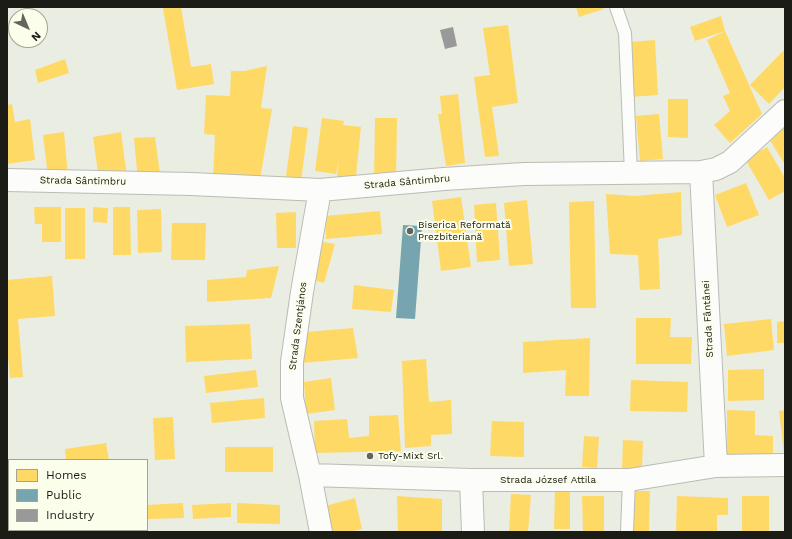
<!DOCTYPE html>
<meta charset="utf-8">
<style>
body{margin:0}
#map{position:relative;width:792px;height:539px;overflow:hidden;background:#eaede2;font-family:"Work Sans",sans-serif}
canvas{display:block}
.frame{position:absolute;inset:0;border:8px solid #1b1c16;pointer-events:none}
.legend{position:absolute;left:8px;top:459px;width:140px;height:72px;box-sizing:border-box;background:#fafeeb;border:1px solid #a1a496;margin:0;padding:5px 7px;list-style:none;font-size:12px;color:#1b1c16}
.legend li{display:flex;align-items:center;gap:8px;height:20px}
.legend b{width:20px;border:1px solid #a1a496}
.north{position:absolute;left:8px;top:8px;width:40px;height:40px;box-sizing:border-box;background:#fafeeb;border:1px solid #a1a496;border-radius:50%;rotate:136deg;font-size:11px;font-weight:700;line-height:16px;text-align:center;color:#1b1c16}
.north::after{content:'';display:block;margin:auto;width:14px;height:18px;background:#63655d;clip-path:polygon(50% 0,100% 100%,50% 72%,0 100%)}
</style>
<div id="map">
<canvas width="792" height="539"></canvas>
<div class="frame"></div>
<ul class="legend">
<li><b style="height:11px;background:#ffd966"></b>Homes</li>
<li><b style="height:11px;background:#76a5af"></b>Public</li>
<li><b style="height:11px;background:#999"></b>Industry</li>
</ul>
<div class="north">N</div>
</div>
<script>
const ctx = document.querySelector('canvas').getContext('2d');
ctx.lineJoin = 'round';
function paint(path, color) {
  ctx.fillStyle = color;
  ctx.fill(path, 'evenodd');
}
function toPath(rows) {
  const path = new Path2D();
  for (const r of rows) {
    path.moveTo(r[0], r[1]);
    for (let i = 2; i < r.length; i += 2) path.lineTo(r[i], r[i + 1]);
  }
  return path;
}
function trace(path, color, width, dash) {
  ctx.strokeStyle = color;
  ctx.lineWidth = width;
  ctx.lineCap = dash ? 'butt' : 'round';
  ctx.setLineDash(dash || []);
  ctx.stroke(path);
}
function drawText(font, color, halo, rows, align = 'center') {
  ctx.font = font + ' "Work Sans",sans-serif';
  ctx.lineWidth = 4;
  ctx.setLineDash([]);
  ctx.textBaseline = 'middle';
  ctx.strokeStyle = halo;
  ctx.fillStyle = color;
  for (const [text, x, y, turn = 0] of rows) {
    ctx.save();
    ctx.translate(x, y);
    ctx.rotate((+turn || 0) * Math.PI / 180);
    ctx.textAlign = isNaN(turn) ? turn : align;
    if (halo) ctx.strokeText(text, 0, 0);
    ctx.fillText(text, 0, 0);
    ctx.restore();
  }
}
paint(toPath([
 [168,7,181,7,191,67,211,64,214,84,177,90,163,8],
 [576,7,604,7,604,9,579,17],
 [721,16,725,31,762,114,730,143,714,125,730,111,723,96,730,93,707,40,725,31,695,41,690,27],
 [508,25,518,103,492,107,499,156,485,157,474,77,490,75,483,28],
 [655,40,658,95,631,97,628,42],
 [785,49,785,87,769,104,750,85],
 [65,59,69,73,38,83,35,70],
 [267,66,261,108,272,109,259,185,213,180,215,135,204,134,206,95,230,96,231,71,244,71],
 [458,94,465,163,446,166,438,114,442,114,440,96],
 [668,99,688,99,688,138,668,137],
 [12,104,15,122,30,119,35,160,7,164,7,105],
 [659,114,663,159,640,161,636,116],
 [322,118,344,121,343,125,361,127,355,185,336,183,339,160,336,174,315,171],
 [375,118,397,118,396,180,374,180],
 [293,126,308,128,301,181,285,183],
 [785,127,785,165,768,137],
 [64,132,68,177,48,177,43,135],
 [121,132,127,177,99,180,93,137],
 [155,137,161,181,138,181,134,138],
 [767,147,785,178,785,191,769,200,745,159],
 [746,183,759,215,727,227,715,195],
 [681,192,682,235,658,239,660,289,640,290,638,255,610,254,606,194,635,196],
 [461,197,471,267,441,271,432,201],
 [527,200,533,264,509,266,504,203],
 [594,201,596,308,571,308,569,202],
 [496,203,500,260,477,262,474,205],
 [34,207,61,207,61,242,42,242,42,224,35,224],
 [93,207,108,208,107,223,93,222],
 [113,207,130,207,131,255,113,255],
 [65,208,85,208,85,259,65,259],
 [161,209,162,252,138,253,137,210],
 [380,211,382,234,326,239,325,216],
 [296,212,296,248,277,248,276,213],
 [172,223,206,223,205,260,171,260],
 [319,241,335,244,324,283,309,279],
 [279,266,271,298,207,302,207,280,246,277,247,270],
 [52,276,55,316,18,319,23,377,10,378,7,346,7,280],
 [354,285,394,290,391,312,352,309],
 [636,318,671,318,670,337,692,337,691,364,636,364],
 [771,319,774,350,727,356,724,324],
 [785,321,785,343,777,343,777,322],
 [250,324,252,359,186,362,185,326],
 [353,328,358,358,302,363,306,332],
 [590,338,589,396,565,396,566,370,523,373,523,342],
 [426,359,429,402,451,400,452,434,431,435,431,446,405,448,402,361],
 [764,369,764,400,728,401,728,370],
 [256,370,258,387,206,393,204,376],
 [331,378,335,410,306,414,304,382],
 [631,380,688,382,687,412,630,411],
 [264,398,265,418,212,423,210,403],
 [727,410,755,411,755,435,773,436,773,461,727,460],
 [785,410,785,453,784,453,779,411],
 [398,415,401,451,315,453,314,421,347,419,349,438,369,436,369,416],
 [173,417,175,459,155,460,153,418],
 [492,421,524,422,524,457,490,456],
 [584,436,599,437,597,468,582,467],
 [623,440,643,441,642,470,622,469],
 [106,443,109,460,66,460,65,449],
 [225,447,273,447,273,472,225,472],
 [555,491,570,492,570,529,554,529],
 [632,491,650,491,649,532,631,532],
 [511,494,531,495,528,532,509,532],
 [397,496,442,499,442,532,398,532],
 [582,496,604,496,604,532,583,532],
 [677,496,728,498,728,515,717,515,717,532,676,532],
 [742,496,769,496,769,532,742,532],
 [355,498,362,529,350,532,331,532,325,506],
 [183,503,184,518,147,519,147,505],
 [231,503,231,517,193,519,192,505],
 [237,503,280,505,280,524,237,523]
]), '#ffd966');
paint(toPath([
 [403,225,422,226,415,319,396,318]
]), '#76a5af');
paint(toPath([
 [453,27,457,46,445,49,440,30]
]), '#999');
const lane = toPath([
 [616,7,625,33,631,173],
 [627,532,629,480]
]);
const street = toPath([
 [701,172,716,466],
 [7,180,191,184,320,190,444,179,524,174,701,172,716,169,730,162,785,111],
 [320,190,302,292,292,362,292,398,310,475,321,532],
 [310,475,471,480,629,480,716,466,785,465],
 [471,480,473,532]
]);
trace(lane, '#babcb4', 14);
trace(street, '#babcb4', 24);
trace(lane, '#fcfcfb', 12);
trace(street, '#fcfcfb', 22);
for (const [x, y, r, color] of [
 [410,231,4,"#63655d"],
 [370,456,4,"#63655d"]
]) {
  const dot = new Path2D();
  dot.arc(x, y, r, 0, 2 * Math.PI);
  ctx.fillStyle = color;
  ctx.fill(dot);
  trace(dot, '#fafeeb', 1.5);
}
drawText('10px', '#1b1c16', '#fafeeb', [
 ["Strada Sântimbru",83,181,1],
 ["Strada Sântimbru",407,182,-5],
 ["Strada Fântânei",708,319,-93],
 ["Strada Szentjános",298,326,-83],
 ["Strada József Attila",548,480]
]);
drawText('10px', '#1b1c16', '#fafeeb', [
 ["Biserica Reformată",418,225],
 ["Prezbiteriană",418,237],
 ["Tofy-Mixt Srl.",378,456]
], 'left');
</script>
